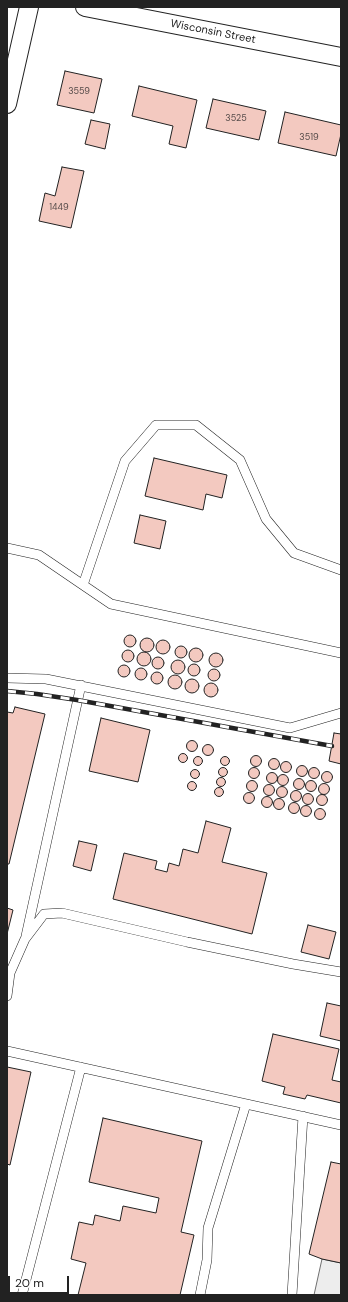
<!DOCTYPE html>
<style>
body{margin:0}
#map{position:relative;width:348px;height:1302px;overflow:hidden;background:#fff;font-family:"DM Sans",sans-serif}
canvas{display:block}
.frame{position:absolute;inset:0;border:8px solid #222;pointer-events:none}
.scale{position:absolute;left:8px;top:1276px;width:61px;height:18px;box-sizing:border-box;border:2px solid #222;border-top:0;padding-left:5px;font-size:12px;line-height:14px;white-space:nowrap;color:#222;-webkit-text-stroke:3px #fff;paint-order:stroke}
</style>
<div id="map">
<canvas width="348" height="1302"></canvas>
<div class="frame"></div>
<div class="scale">20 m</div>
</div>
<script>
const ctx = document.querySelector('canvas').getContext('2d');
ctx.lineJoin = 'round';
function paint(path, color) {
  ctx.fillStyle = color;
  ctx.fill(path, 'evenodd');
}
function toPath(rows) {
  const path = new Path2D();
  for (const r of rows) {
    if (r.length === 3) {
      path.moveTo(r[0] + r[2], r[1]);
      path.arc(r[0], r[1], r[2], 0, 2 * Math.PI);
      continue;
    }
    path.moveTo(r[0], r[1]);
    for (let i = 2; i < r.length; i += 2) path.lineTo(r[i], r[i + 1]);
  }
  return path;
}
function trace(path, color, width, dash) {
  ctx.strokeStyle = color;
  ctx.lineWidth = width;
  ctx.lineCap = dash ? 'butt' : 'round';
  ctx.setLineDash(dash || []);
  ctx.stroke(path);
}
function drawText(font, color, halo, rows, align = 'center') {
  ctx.font = font + ' "DM Sans",sans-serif';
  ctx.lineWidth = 3;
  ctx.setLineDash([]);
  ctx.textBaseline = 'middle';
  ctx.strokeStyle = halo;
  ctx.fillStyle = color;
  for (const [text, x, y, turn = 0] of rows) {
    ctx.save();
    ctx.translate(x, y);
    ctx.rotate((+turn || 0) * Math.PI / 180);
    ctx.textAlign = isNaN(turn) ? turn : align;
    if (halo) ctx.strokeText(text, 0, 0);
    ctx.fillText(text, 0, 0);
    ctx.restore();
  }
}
const parking = toPath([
 [322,1259,341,1263,341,1295,314,1295,322,1259]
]);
paint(parking, '#ededed');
trace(parking, '#6f6f6f', 1);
const building = toPath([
 [65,71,102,79,94,113,57,105,65,71],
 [139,86,197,100,186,148,169,144,173,126,132,116,139,86],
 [213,99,266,111,259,140,206,128,213,99],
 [285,112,341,125,341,134,336,156,278,143,285,112],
 [91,120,110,124,105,149,85,144,91,120],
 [62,167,84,171,71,228,39,221,45,193,55,196,62,167],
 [154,458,227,475,222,498,206,494,203,510,145,496,154,458],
 [140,515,166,521,160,549,134,543,140,515],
 [130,641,6],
 [147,645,7],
 [163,647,7],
 [181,652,6],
 [196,655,7],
 [128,656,6],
 [144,659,7],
 [216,660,7],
 [158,663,6],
 [178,667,7],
 [194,670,6],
 [124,671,6],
 [141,674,6],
 [214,675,6],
 [157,678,6],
 [175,682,7],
 [192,686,7],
 [211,690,7],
 [15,707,45,714,9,864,7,864,7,712,13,713,15,707],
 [101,718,150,730,138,782,89,771,101,718],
 [334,733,341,734,341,764,329,761,334,733],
 [192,746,5.5],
 [208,750,5.5],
 [183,758,4.5],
 [256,761,5.5],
 [225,761,4.5],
 [198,761,4.5],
 [274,764,5.5],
 [286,767,5.5],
 [302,771,5.5],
 [223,772,4.5],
 [254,773,5.5],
 [314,773,5.5],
 [195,774,4.5],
 [327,777,5.5],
 [272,778,5.5],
 [283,780,5.5],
 [221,782,4.5],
 [299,784,5.5],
 [311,786,5.5],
 [252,786,5.5],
 [192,786,4.5],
 [324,789,5.5],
 [269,790,5.5],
 [282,792,5.5],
 [219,792,4.5],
 [296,796,5.5],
 [249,798,5.5],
 [308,799,5.5],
 [322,800,5.5],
 [267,802,5.5],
 [279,804,5.5],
 [294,808,5.5],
 [306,811,5.5],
 [320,814,5.5],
 [206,821,231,828,222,862,267,873,252,934,113,899,124,853,157,861,155,869,167,872,169,863,179,866,183,849,198,853,206,821],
 [79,841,97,845,91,871,73,866,79,841],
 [7,908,13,910,7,934,7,908],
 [308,925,336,932,329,959,301,952,308,925],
 [327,1003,341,1006,341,1041,320,1036,327,1003],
 [273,1034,339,1049,332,1080,341,1082,341,1103,307,1095,305,1099,283,1094,285,1087,262,1081,273,1034],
 [7,1067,31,1072,10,1165,7,1164,7,1067],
 [103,1118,202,1141,181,1232,194,1235,180,1295,78,1295,86,1263,71,1259,79,1222,93,1225,95,1215,120,1221,123,1206,156,1213,159,1198,89,1182,103,1118],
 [331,1162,341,1164,341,1263,322,1259,309,1254,331,1162]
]);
paint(building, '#f3c9c0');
trace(building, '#222', 1);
const lane = toPath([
 [7,548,39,555,83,585],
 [341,570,294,553,266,519,240,460,196,425,156,425,125,461,83,585,111,604,341,653],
 [7,678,46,679,290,728,341,713],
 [26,936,81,685],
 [7,996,10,973,25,939,44,914,62,913,187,942,293,964,341,972],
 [7,1051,341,1125],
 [22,1295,81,1067],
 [200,1295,207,1260,208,1228,246,1104],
 [292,1295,303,1116]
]);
const street = toPath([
 [85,7,341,57],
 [7,104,29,7]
]);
trace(lane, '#222', 10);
trace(street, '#222', 20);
trace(lane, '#fff', 9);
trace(street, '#fff', 18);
const rail = toPath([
 [7,691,37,694,77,700,332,746]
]);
trace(rail, '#222', 4.5);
trace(rail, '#fff', 3, [9]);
drawText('9px', '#564c4a', null, [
 ["3559",79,92],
 ["3525",236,119],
 ["3519",309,138],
 ["1449",59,208]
]);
drawText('11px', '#222', '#fff', [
 ["Wisconsin Street",213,32,11]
]);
</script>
